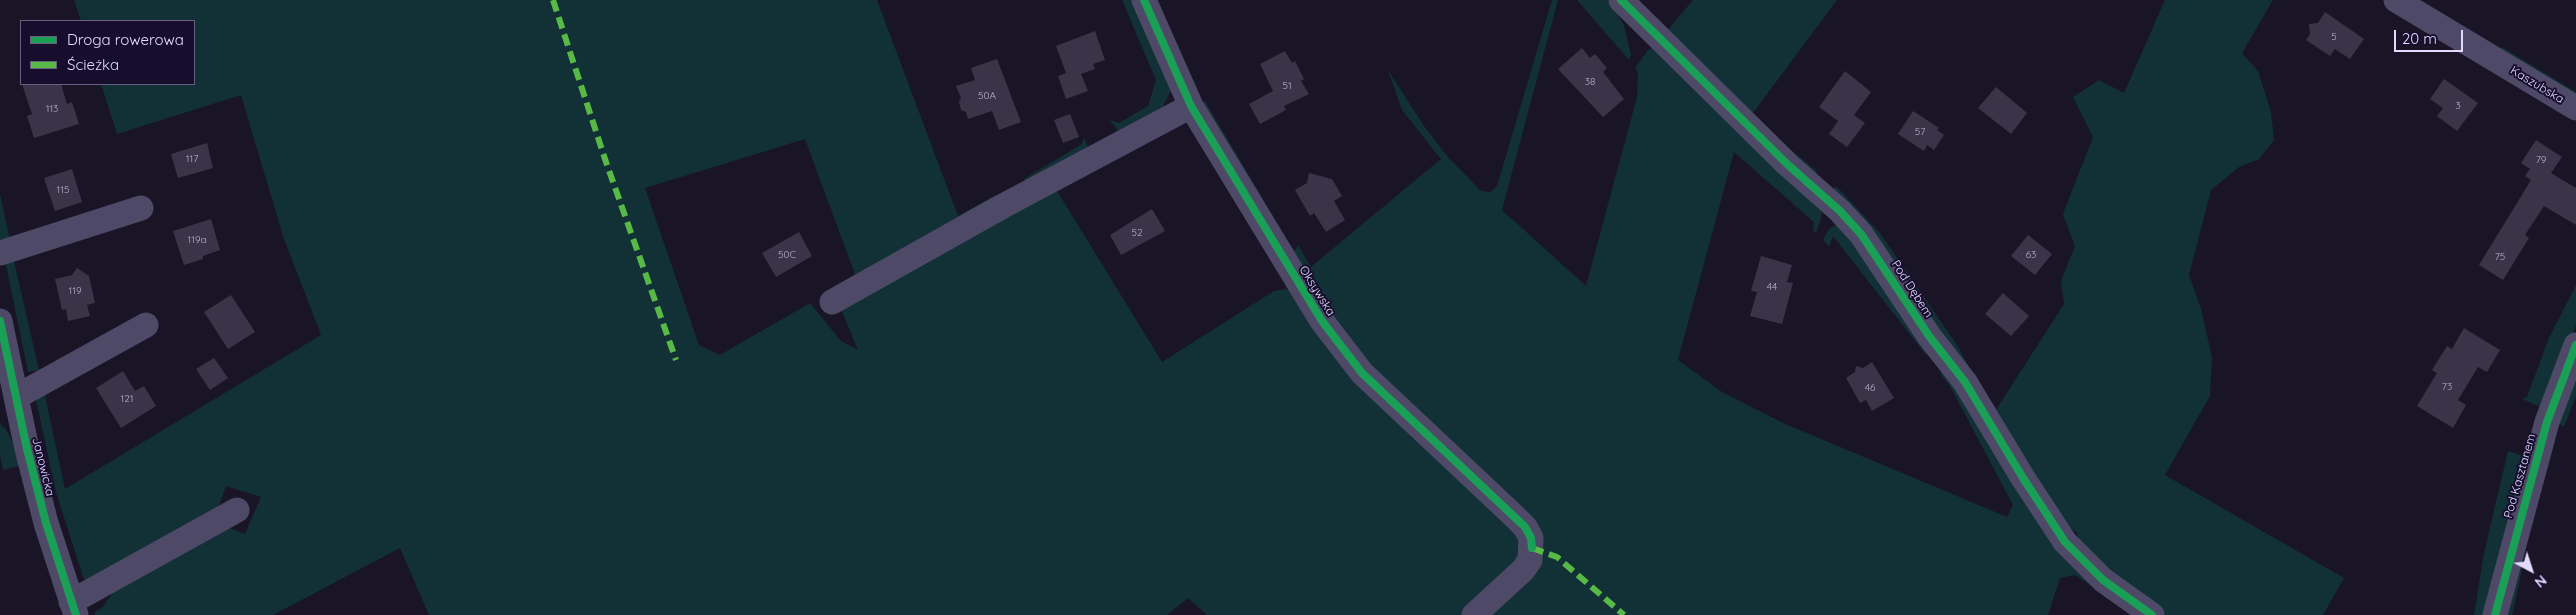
<!DOCTYPE html>
<meta charset="utf-8">
<style>
body{margin:0}
#map{position:relative;width:2576px;height:615px;overflow:hidden;background:#1a1526;font-family:Quicksand,sans-serif}
canvas{display:block}
.legend{position:absolute;left:20px;top:20px;width:175px;height:65px;box-sizing:border-box;background:#170e2d;border:1px solid #686081;margin:0;padding:6px 9px;list-style:none;font-size:15px;color:#e2daff}
.legend li{display:flex;align-items:center;gap:10px;height:25px}
.legend b{width:25px;border:1px solid #686081}
.north{position:absolute;left:2506px;top:545px;width:50px;height:50px;-webkit-text-stroke:4px #170e2d;paint-order:stroke;rotate:140deg;font-size:14px;font-weight:700;line-height:20px;text-align:center;color:#e2daff}
.north::after{content:'';display:block;margin:auto;width:18px;height:22px;background:#e2daff;clip-path:polygon(50% 0,100% 100%,50% 72%,0 100%)}
.scale{position:absolute;left:2394px;top:30px;width:69px;height:22px;box-sizing:border-box;border:2px solid #e2daff;border-top:0;padding-left:6px;font-size:15px;line-height:18px;white-space:nowrap;color:#e2daff;-webkit-text-stroke:4px #170e2d;paint-order:stroke}
</style>
<div id="map">
<canvas width="2576" height="615"></canvas>
<ul class="legend">
<li><b style="height:6px;background:#1a9f57"></b>Droga rowerowa</li>
<li><b style="height:6px;background:#58b947"></b>Ścieżka</li>
</ul>
<div class="north">N</div>
<div class="scale">20 m</div>
</div>
<script>
const ctx = document.querySelector('canvas').getContext('2d');
ctx.lineJoin = 'round';
function paint(path, color) {
  ctx.fillStyle = color;
  ctx.fill(path, 'evenodd');
}
function toPath(rows) {
  const path = new Path2D();
  for (const r of rows) {
    path.moveTo(r[0], r[1]);
    for (let i = 2; i < r.length; i += 2) path.lineTo(r[i], r[i + 1]);
  }
  return path;
}
function trace(path, color, width, dash) {
  ctx.strokeStyle = color;
  ctx.lineWidth = width;
  ctx.lineCap = dash ? 'butt' : 'round';
  ctx.setLineDash(dash || []);
  ctx.stroke(path);
}
function drawText(font, color, halo, rows, align = 'center') {
  ctx.font = font + ' Quicksand,sans-serif';
  ctx.lineWidth = 4;
  ctx.setLineDash([]);
  ctx.textBaseline = 'middle';
  ctx.strokeStyle = halo;
  ctx.fillStyle = color;
  for (const [text, x, y, turn = 0] of rows) {
    ctx.save();
    ctx.translate(x, y);
    ctx.rotate((+turn || 0) * Math.PI / 180);
    ctx.textAlign = isNaN(turn) ? turn : align;
    if (halo) ctx.strokeText(text, 0, 0);
    ctx.fillText(text, 0, 0);
    ctx.restore();
  }
}
paint(toPath([
 [74,0,877,0,958,216,992,197,994,206,856,277,805,139,645,188,699,345,720,355,810,303,841,341,858,350,840,307,1054,186,1162,362,1274,291,1291,288,1520,539,1521,554,1510,575,1463,615,1207,615,1188,598,1167,615,429,615,400,548,273,615,95,615,94,613,103,607,116,588,224,526,245,534,261,497,226,486,217,511,85,583,56,492,36,400,44,391,65,489,321,335,283,236,241,95,117,134,101,84,194,84,194,21,81,21],
 [1122,0,1138,0,1171,90,1162,109,1118,131,1110,120,1119,123,1148,106,1156,80],
 [1552,0,1558,0,1502,210,1586,286,1637,97,1638,72,1635,68,1649,49,1656,46,1822,207,1821,219,1816,233,1813,230,1814,222,1734,152,1678,360,1722,392,1783,423,2007,517,2013,505,1950,386,1939,372,1947,375,2135,615,2075,575,2060,578,2048,615,1483,615,1542,556,1368,369,1290,258,1298,245,1311,267,1441,159,1402,110,1388,70,1424,126,1448,157,1481,191,1490,192,1497,186],
 [1577,0,1607,0,1615,9,1624,26,1631,55,1629,60],
 [1693,0,1837,0,1750,117,1817,171,1815,175,1809,175,1792,161,1748,119,1667,31],
 [2165,0,2273,0,2242,53,2258,71,2271,112,2274,140,2259,159,2239,167,2211,190,2189,275,2201,309,2212,357,2210,396,2165,475,2344,578,2323,615,2163,615,2081,549,2077,533,2064,523,1831,192,1836,186,1880,233,1957,345,1994,413,2064,304,2061,281,2075,246,2063,214,2093,137,2073,97,2099,80,2124,93],
 [2502,47,2576,92,2576,99,2499,52],
 [1205,101,1280,228,1271,228,1198,105],
 [1084,137,1088,147,1030,186,1024,179,1082,144],
 [0,194,10,240,1,241,0,238],
 [1839,223,1929,350,1926,355,1833,236,1829,247,1823,240,1829,229],
 [13,257,39,370,28,372,5,260],
 [2576,285,2576,325,2543,408,2522,399,2527,397,2549,338],
 [2576,367,2576,396,2564,427,2556,421],
 [0,424,6,429,13,443,19,466,3,470,0,455],
 [2508,451,2523,456,2526,461,2486,615,2474,615,2484,553],
 [2524,561,2512,615,2503,615,2515,562]
]), '#113136');
paint(toPath([
 [2325,12,2364,39,2350,59,2335,49,2330,56,2306,40,2310,34,2309,24,2318,23],
 [1095,31,1105,60,1093,64,1095,69,1081,74,1088,91,1066,99,1058,76,1066,73,1056,46],
 [1582,48,1590,58,1595,54,1607,68,1603,72,1624,99,1603,117,1558,69],
 [1285,51,1292,63,1295,61,1304,79,1301,81,1309,94,1284,106,1286,110,1260,124,1249,104,1273,91,1260,64],
 [997,59,1021,122,999,130,992,111,968,119,966,112,961,110,959,102,961,98,956,86,975,80,971,68],
 [1845,71,1871,92,1854,115,1865,123,1847,147,1829,134,1838,121,1819,107],
 [2444,79,2478,103,2457,131,2437,116,2443,108,2430,99],
 [22,84,61,84,67,104,72,102,79,124,34,138,27,116,32,114],
 [1996,87,2027,113,2011,134,1978,108],
 [1913,111,1939,128,1937,130,1944,135,1934,150,1927,145,1924,151,1898,134],
 [1070,114,1079,137,1063,143,1054,120],
 [2536,140,2562,157,2551,173,2576,188,2576,225,2544,206,2525,235,2529,238,2503,280,2479,265,2531,180,2525,176,2530,169,2521,163],
 [207,143,213,168,178,178,171,154],
 [72,169,82,202,55,211,44,178],
 [1309,173,1332,179,1342,196,1334,201,1345,220,1326,232,1314,213,1310,216,1295,190,1307,183],
 [1152,209,1165,231,1121,255,1110,235],
 [211,219,220,250,203,256,203,259,184,265,173,231],
 [799,232,812,256,776,277,762,253],
 [2028,235,2052,254,2035,275,2011,256],
 [1761,256,1792,265,1787,282,1793,283,1782,324,1750,316,1757,292,1751,291],
 [77,268,89,276,95,303,87,305,90,316,68,321,66,309,62,310,55,279,72,275],
 [2003,293,2029,316,2011,336,1985,314],
 [231,295,255,332,228,349,204,312],
 [2464,328,2500,350,2487,372,2478,367,2458,400,2466,405,2453,428,2417,406,2437,373,2432,370,2447,346,2452,349],
 [214,358,228,378,210,390,196,369],
 [1872,362,1894,398,1872,411,1866,400,1860,403,1846,378,1855,372,1856,366,1863,368],
 [123,371,135,391,144,386,156,406,121,428,96,388]
]), '#393447');
trace(toPath([
 [1144,0,1191,106,1322,321,1362,373,1514,516,1525,527,1531,538,1530,560,1523,570,1474,615],
 [1621,0,1787,164,1840,211,1861,234,1929,336,1965,382,2023,478,2065,542,2103,580,2152,615],
 [2396,0,2576,108],
 [0,253,141,208],
 [832,302,1003,206,1191,106],
 [0,321,27,449,46,523,76,615],
 [16,397,146,325],
 [71,602,237,510],
 [2495,615,2547,422,2576,345]
]), '#4e4967', 25);
trace(toPath([
 [553,0,606,162,676,360],
 [1532,548,1557,557,1624,615]
]), '#58b947', 6, [12, 6]);
trace(toPath([
 [1144,0,1191,106,1322,321,1362,373,1525,527,1531,538,1532,548],
 [1621,0,1787,164,1840,211,1861,234,1929,336,1965,382,2023,478,2065,542,2103,580,2152,615],
 [0,321,27,449,46,523,76,615],
 [2495,615,2547,422,2576,345]
]), '#1a9f57', 8);
drawText('10px', '#b8b0d1', null, [
 ["5",2334,37],
 ["38",1590,82],
 ["51",1287,86],
 ["50A",987,96],
 ["3",2458,106],
 ["113",52,109],
 ["57",1920,132],
 ["117",192,159],
 ["79",2541,160],
 ["115",63,190],
 ["52",1137,233],
 ["119a",197,240],
 ["50C",787,255],
 ["63",2031,255],
 ["75",2500,257],
 ["44",1772,287],
 ["119",75,291],
 ["73",2447,387],
 ["46",1870,388],
 ["121",127,399]
]);
drawText('12px', '#e2daff', '#170e2d', [
 ["Kaszubska",2537,85,31],
 ["Pod Dębem",1912,289,57],
 ["Oksywska",1317,291,58],
 ["Janowicka",43,467,76],
 ["Pod Kasztanem",2520,476,-74]
]);
</script>
